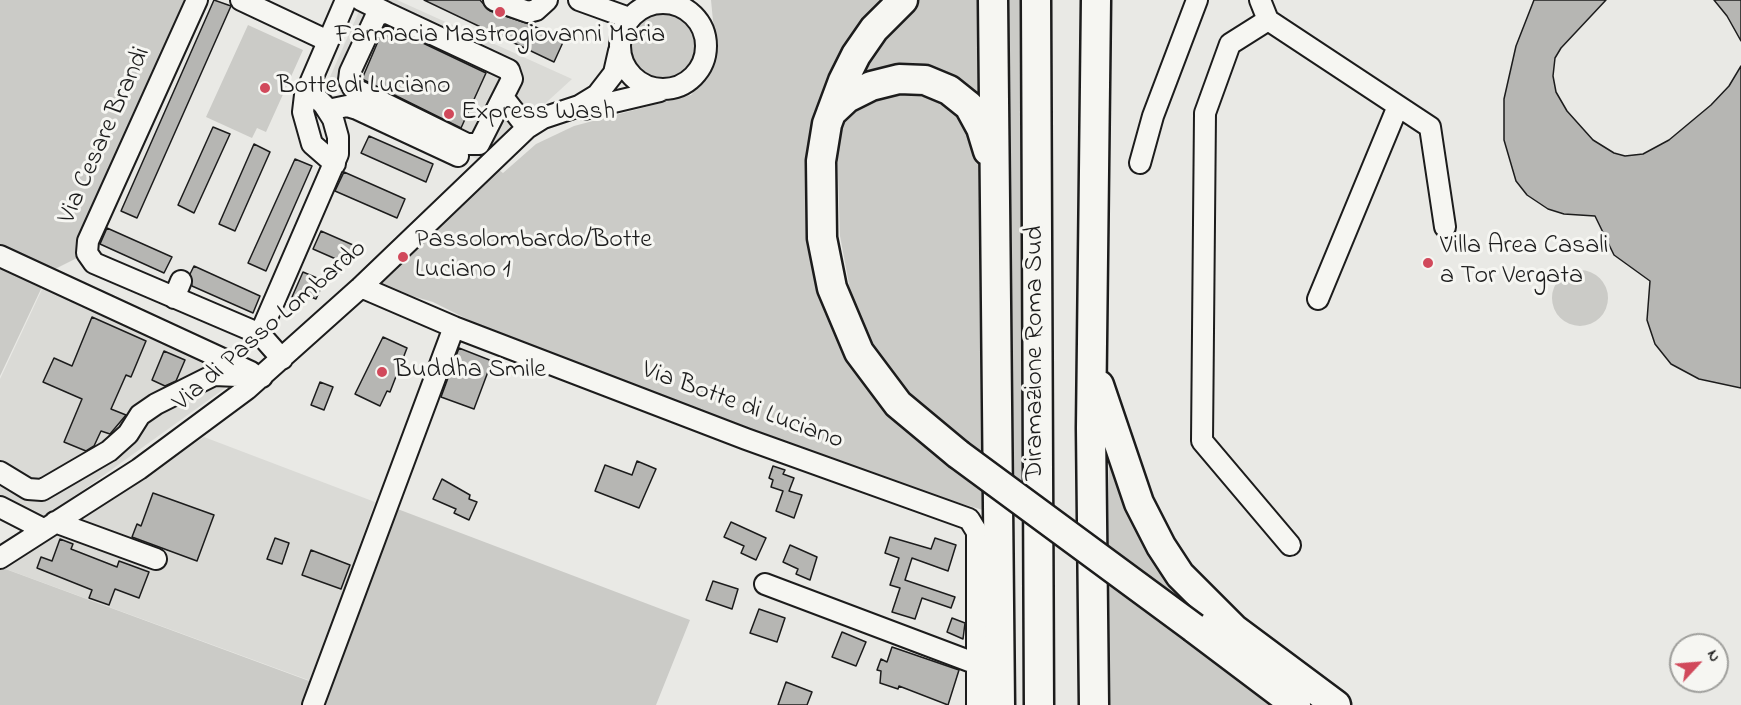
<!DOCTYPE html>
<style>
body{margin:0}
#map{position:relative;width:1741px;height:705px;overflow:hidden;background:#e9e9e5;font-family:"Indie Flower",sans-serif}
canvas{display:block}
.north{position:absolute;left:1669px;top:633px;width:60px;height:60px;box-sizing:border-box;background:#f6f6f2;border:2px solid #9f9f9c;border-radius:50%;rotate:64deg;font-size:16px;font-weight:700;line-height:24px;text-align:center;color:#1c1c1c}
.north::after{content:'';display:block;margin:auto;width:21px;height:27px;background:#d1495b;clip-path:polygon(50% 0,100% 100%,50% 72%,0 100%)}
</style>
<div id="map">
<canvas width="1741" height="705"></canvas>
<div class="north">N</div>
</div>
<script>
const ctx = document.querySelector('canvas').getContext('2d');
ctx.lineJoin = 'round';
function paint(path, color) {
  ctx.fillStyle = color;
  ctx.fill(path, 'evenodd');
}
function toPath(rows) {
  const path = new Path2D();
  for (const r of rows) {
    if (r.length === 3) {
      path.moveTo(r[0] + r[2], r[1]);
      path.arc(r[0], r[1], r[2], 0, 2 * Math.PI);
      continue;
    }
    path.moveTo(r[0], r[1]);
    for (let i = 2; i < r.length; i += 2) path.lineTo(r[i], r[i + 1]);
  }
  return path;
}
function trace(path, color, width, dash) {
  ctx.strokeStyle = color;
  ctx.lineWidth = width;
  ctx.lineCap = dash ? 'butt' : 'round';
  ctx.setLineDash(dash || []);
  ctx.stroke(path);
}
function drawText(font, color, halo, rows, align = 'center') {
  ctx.font = font + ' "Indie Flower",sans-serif';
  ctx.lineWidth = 6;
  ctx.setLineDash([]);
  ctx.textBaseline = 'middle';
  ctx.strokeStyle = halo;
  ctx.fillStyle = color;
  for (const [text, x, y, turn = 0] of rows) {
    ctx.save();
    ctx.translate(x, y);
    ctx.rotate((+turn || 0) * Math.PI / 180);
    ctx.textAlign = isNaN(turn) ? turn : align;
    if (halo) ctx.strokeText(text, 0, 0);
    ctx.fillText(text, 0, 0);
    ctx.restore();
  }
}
paint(toPath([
 [364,0,397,0,572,79,537,111,520,109,509,118,512,135,483,162,326,86],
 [44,285,228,367,228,386,47,516,42,517,0,497,0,379],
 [204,437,375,502,311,681,3,568]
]), '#dadad6');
paint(toPath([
 [0,0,194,0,77,258,49,272,0,376],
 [711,0,888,0,828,82,820,101,815,130,834,317,983,488,983,510,868,476,513,342,433,302,381,287,384,278,499,170,503,173,536,144,574,126,691,95,706,77,716,52],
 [919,0,984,0,983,115,966,93,853,87,860,65],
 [1002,0,1022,0,1024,486,1005,472],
 [663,47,33],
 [248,25,303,50,266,132,257,128,252,138,206,117],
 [879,88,946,95,978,150,981,453,916,402,900,384,867,335,852,300,840,236,837,145,846,116],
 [1580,298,28],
 [1109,454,1141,524,1321,705,1310,705,1286,688,1107,548],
 [387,505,690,620,656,705,0,705,0,567,320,685],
 [1104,577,1277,705,1108,705]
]), '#cbcbc7');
const building = toPath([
 [214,0,231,6,137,218,121,211,214,0],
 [424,0,480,0,490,11,529,24,564,40,554,62,424,0],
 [1534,0,1606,0,1561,48,1555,58,1553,76,1556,92,1567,111,1593,140,1614,153,1625,156,1643,154,1669,140,1711,105,1729,86,1741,66,1741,388,1699,379,1671,364,1655,344,1647,320,1650,281,1614,255,1595,216,1564,214,1548,209,1527,195,1516,181,1504,140,1504,99,1516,46,1534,0],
 [1714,0,1741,0,1741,41,1727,16,1714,0],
 [385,25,486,73,461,128,362,79,385,25],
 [213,127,230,134,194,213,178,205,213,127],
 [369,136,433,164,426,182,361,153,369,136],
 [254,144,270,152,235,231,219,224,254,144],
 [295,159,312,166,266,271,248,263,295,159],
 [344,172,405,199,397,218,335,191,344,172],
 [107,228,172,257,164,273,100,244,107,228],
 [321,231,353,245,345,263,313,249,321,231],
 [194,266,260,296,253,313,192,286,190,274,194,266],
 [303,272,324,281,316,299,306,295,303,302,292,297,303,272],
 [92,317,146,341,131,377,126,375,111,409,126,415,110,434,101,431,94,446,86,451,64,442,82,399,43,382,54,358,72,366,92,317],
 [383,337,407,348,390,392,387,391,380,406,355,394,383,337],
 [459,348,492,361,474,409,441,397,459,348],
 [164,351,185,360,176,381,165,386,152,380,164,351],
 [320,382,333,387,324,410,311,405,320,382],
 [637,461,656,469,639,508,595,491,605,465,632,475,637,461],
 [773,466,785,470,783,474,794,478,789,491,802,495,794,518,776,511,783,491,771,487,773,480,769,478,773,466],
 [442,479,470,495,469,499,477,502,469,520,454,513,456,509,433,499,442,479],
 [153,493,214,515,197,561,132,537,137,524,141,526,153,493],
 [731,522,766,538,756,560,741,553,744,546,724,537,731,522],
 [890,537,931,549,935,538,956,545,948,571,912,558,905,580,955,597,951,608,922,598,915,619,892,612,900,588,890,585,899,558,885,553,890,537],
 [275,538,289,543,282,564,267,559,275,538],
 [60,539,73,544,71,549,117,567,119,561,149,572,139,598,115,589,109,605,89,598,92,590,37,568,41,557,52,561,60,539],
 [790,545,817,557,810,580,796,574,798,569,783,562,790,545],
 [311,550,350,565,341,589,302,575,311,550],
 [713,581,738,589,732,609,706,600,713,581],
 [759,609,785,618,777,642,750,633,759,609],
 [952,618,965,623,963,639,947,632,952,618],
 [842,632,866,642,856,666,832,657,842,632],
 [892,647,959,670,948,705,899,686,898,689,880,683,881,671,877,670,881,659,887,662,892,647],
 [786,682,812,692,807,705,778,705,786,682]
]);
paint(building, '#b6b6b3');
trace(building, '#1c1c1c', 1.5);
const minor = toPath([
 [197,0,88,241,87,253,94,263,260,334,282,359],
 [241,0,328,41],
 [361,0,385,12],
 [494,0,528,12,536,10,547,0],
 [579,0,629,18],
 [1260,0,1268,20,1430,127,1445,227],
 [663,46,43],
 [385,12,509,70,512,79,479,144,467,144,353,88,349,80,350,72,376,16,385,12],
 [1268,20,1230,44,1205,113,1202,441,1290,545],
 [503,97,527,128],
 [584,109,660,91],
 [328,110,347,106,357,109,458,156],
 [1140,163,1153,116,1197,0],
 [335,164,312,144,303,112,305,95,346,0],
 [0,256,251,372],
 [361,287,454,327,746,439,969,519,977,532,977,705],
 [174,298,181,281],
 [1318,299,1398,106],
 [260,334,338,154,338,137,333,119,324,105,308,89],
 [0,472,28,489,42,490,109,451,128,434,140,415,156,404,214,375,262,377],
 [0,507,43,529],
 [55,522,156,559],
 [0,558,139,469,247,389,361,287,527,128,543,118,579,106,597,95,614,73,619,51],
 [765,584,977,664],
 [313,705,454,327]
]);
const highway = toPath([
 [903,0,874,29,856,55,843,81,827,124,821,161,822,238,832,288,859,352,898,404,958,454],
 [993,0,1000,705],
 [1036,0,1039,705],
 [831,113,847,98,871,86,899,79,925,80,949,90,969,106,981,128,988,151],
 [1099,385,1139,503,1161,546,1180,575,1234,629,1336,705],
 [1194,628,1296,705],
 [1094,705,1091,428,1096,0]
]);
trace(minor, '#1c1c1c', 24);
trace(highway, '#1c1c1c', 33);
trace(minor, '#f6f6f2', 20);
trace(highway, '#f6f6f2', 28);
const highwayBridge = toPath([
 [958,454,1194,628]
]);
trace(highwayBridge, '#1c1c1c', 33, []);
trace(highwayBridge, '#f6f6f2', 28);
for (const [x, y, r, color] of [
 [500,12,6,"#d1495b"],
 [265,88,6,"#d1495b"],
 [449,114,6,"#d1495b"],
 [403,257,6,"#d1495b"],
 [1428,263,6,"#d1495b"],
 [382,372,6,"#d1495b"]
]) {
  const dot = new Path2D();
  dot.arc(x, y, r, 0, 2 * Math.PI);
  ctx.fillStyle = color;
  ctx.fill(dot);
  trace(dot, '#f6f6f2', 2);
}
drawText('26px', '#1c1c1c', '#f6f6f2', [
 ["Farmacia Mastrogiovanni Maria",500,37,"center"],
 ["Botte di Luciano",277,88],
 ["Express Wash",461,114],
 ["Passolombardo/Botte",415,242],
 ["Luciano 1",415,272],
 ["Villa Area Casali",1440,248],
 ["a Tor Vergata",1440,278],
 ["Buddha Smile",394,372]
], 'left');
drawText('26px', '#1c1c1c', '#f6f6f2', [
 ["Via Cesare Brandi",106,136,-66],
 ["Via di Passo Lombardo",271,327,-41],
 ["Diramazione Roma Sud",1037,353,-90],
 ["Via Botte di Luciano",742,407,20]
]);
</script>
